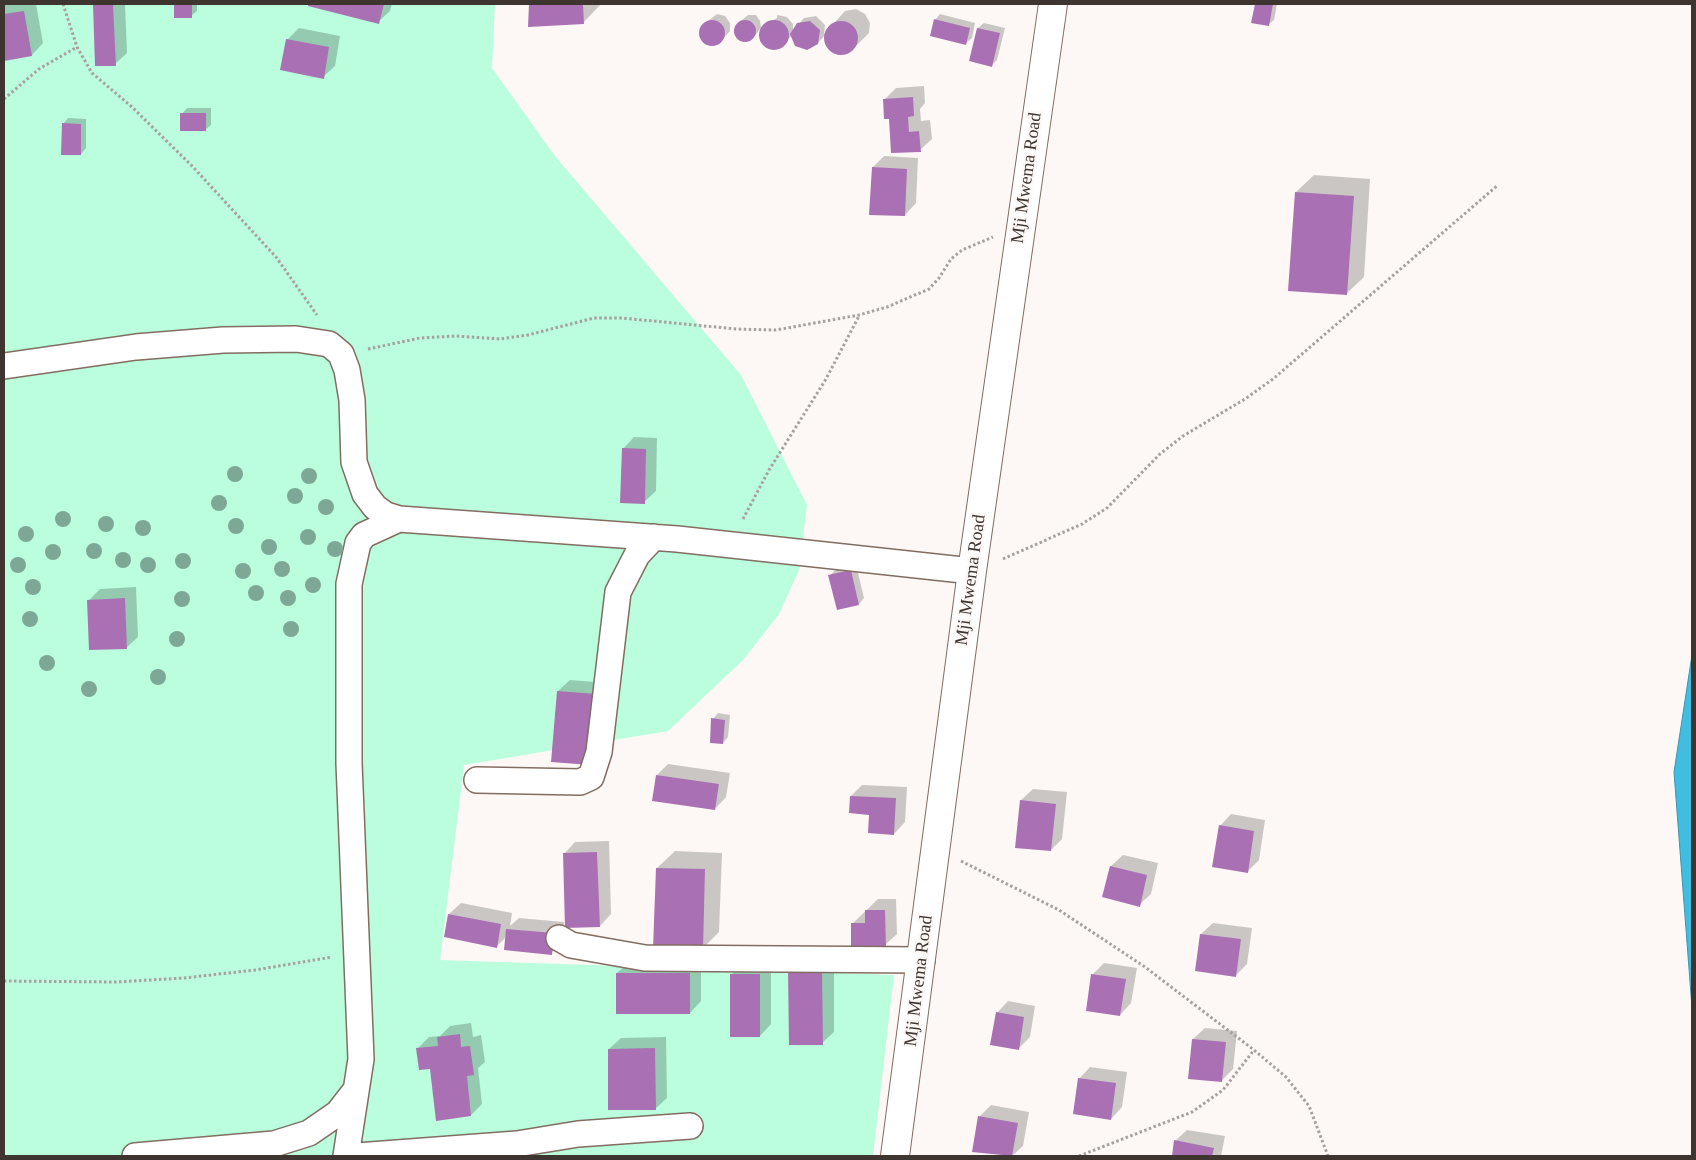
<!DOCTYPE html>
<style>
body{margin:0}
#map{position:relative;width:1696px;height:1160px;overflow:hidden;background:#fdf8f5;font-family:Georgia,serif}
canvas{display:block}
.frame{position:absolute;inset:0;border:5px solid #3e3530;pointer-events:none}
</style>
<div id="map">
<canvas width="1696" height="1160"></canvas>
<div class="frame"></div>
</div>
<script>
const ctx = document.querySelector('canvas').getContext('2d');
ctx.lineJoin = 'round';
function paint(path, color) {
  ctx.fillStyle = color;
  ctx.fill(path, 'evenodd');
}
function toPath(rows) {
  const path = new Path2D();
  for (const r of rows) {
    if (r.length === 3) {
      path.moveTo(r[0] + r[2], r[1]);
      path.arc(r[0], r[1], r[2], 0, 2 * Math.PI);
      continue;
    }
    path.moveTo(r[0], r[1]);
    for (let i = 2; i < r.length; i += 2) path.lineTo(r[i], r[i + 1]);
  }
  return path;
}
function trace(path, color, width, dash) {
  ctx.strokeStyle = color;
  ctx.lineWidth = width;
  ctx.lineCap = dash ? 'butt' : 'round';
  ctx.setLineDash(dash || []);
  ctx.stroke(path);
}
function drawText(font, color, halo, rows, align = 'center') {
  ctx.font = font + ' Georgia,serif';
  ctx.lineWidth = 5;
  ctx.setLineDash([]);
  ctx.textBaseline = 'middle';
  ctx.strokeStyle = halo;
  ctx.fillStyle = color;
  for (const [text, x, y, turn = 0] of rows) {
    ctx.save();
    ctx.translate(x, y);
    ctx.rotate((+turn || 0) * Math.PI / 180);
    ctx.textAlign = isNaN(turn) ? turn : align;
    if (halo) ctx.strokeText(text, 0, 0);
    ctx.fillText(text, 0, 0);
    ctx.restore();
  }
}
paint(toPath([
 [4,4,495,4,492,68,555,156,741,375,807,505,799,570,779,614,744,659,668,731,464,765,440,960,894,975,873,1156,4,1156]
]), '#bafedd');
const water = toPath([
 [1692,655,1692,1008,1674,772,1692,655]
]);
paint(water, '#40bde1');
trace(water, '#3f94ac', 1);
paint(toPath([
 [13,4,36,4,43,43,32,55,4,60,4,5],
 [95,4,125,4,127,53,115,64,97,65],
 [175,4,197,4,197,11,191,16,175,17],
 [310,4,392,4,390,11,378,22],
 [530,4,600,4,600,5,583,23,529,26],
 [1257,4,1277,4,1274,20,1268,25,1253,22],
 [856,9,865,14,870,23,869,33,849,53,839,55,830,50,825,41,826,34,818,43,792,35,781,47,772,50,763,45,760,36,763,26,777,18,777,15,787,17,793,24,793,31,804,18,816,16,825,25,824,34,845,11],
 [717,14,725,16,730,23,730,31,718,44,710,45,702,40,700,32,704,24],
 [940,14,975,23,972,38,966,43,935,20],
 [748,15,756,15,760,21,761,28,751,40,744,42,737,39,734,32,736,25],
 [984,23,1005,28,997,60,992,65,971,60,978,28],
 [299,28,340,36,335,66,323,77,287,40],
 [924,86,925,103,920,109,921,121,930,120,932,139,920,150,890,117,884,100,896,88],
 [187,108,211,108,211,125,205,130,182,114],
 [68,118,86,119,86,148,81,154,63,124],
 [884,156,918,158,916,203,905,215,873,167],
 [1314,175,1370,179,1364,277,1346,294,1296,192],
 [634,437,657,438,656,491,644,502,623,449],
 [856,565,864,598,859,604,838,608,830,576,835,570],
 [136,587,138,637,126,648,88,601,100,589],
 [570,680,608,683,602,752,558,691],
 [718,713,730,715,728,737,723,743,713,719],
 [668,764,730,773,726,797,715,809,657,775],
 [862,785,907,787,905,822,894,834,851,796],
 [1033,789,1067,792,1062,839,1051,850,1021,800],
 [1231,814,1265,820,1259,860,1247,872,1220,826],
 [609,841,611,914,600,926,564,854,575,842],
 [675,851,722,853,719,932,702,949,657,868],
 [1123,855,1158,863,1151,894,1139,905,1103,896,1111,866],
 [878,899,896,899,897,934,885,945,852,924],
 [461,903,512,913,510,926,519,918,564,922,563,942,551,953,506,937,497,946,449,914],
 [1213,923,1252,928,1247,964,1236,975,1201,934],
 [834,958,834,1032,822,1043,790,970],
 [629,962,701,962,701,1001,690,1013,617,973],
 [743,963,771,963,771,1024,760,1036,731,975],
 [1104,963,1137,968,1131,1003,1120,1015,1092,975],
 [1008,1001,1035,1006,1030,1037,1018,1049,997,1013],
 [471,1023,473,1037,481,1035,485,1062,478,1068,482,1104,471,1115,418,1048,429,1037,440,1036,450,1026],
 [1205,1028,1237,1031,1233,1069,1221,1081,1193,1039],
 [666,1037,667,1098,655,1109,609,1049,621,1038],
 [1090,1067,1127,1072,1122,1107,1111,1119,1079,1079],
 [991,1105,1029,1112,1023,1146,1012,1156,974,1151,979,1117],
 [1187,1130,1225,1136,1221,1156,1173,1156,1175,1141]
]), '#0003');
paint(toPath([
 [93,4,113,4,116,66,95,66],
 [174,4,192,4,192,18,174,18],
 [308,4,384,4,379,24,308,6],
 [529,4,583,4,584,24,528,27],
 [1255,4,1273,4,1269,26,1251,23],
 [24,11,32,56,4,61,4,14],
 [934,19,970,28,966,45,930,36],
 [745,31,11],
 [712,33,13],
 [774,35,15],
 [841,38,17],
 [810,21,820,30,818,44,807,50,795,46,790,34,797,23],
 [977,28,1000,33,992,67,969,61],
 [286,39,329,47,324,79,280,70],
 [913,97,914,116,908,117,909,132,919,131,921,152,891,153,889,119,884,119,883,99],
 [180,113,206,113,206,131,180,131],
 [62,123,81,124,81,155,61,155],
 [872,167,907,169,905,216,869,215],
 [1295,192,1354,196,1347,295,1288,291],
 [622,448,646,449,645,504,620,503],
 [851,570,859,605,837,610,828,575],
 [125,598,127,649,89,650,87,600],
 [557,691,597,694,591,765,551,762],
 [711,718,725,720,723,744,710,743],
 [656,775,719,784,715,810,652,801],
 [850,796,896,798,894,835,868,833,869,815,849,813],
 [1020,800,1056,804,1051,851,1015,848],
 [1219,825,1254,831,1248,873,1212,867],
 [597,852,600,927,565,928,563,853],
 [1110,866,1147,875,1140,907,1102,897],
 [656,868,705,869,703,951,653,949],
 [865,910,885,910,886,947,851,947,851,923,865,923],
 [448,914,501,924,497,948,444,937],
 [506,929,554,933,552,955,504,950],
 [1200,934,1241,939,1236,977,1195,971],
 [788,969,822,969,823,1045,789,1045],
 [616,973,690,973,690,1014,616,1014],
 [730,974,760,974,760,1037,730,1037],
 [1091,974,1126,979,1120,1016,1086,1011],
 [996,1012,1024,1017,1019,1050,990,1045],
 [460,1034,461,1047,470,1046,474,1075,467,1076,471,1116,436,1121,430,1069,419,1070,416,1048,438,1046,437,1037],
 [1192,1039,1226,1042,1222,1082,1188,1079],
 [655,1048,656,1110,608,1110,608,1049],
 [1078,1078,1116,1083,1111,1120,1073,1114],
 [978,1116,1018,1123,1012,1156,972,1152],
 [1174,1140,1214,1148,1212,1156,1172,1156]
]), '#aa70b4');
const minor = toPath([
 [4,366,136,347,223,340,296,339,329,344,341,354,347,370,352,400,354,462,365,494,375,507,386,515,399,519,677,539,972,571],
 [477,780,580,782,591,777,599,752,618,592,637,555,654,537],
 [559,938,571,945,645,958,922,960],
 [135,1156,274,1144,309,1133,338,1113,356,1090],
 [346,1156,361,1059,349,763,349,584,358,543,364,535,399,519],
 [357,1156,517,1144,578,1134,690,1126]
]);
const secondary = toPath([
 [895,1156,972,571,1053,4]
]);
trace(minor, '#826d62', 28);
trace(secondary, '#826d62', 30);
trace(toPath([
 [63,4,77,47,92,73,132,107,193,167,276,257,317,315],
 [4,99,39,69,77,47],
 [368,349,420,338,456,336,500,339,528,335,594,318,622,318,736,329,776,330,859,315,887,307,929,289,939,278,951,259,962,250,993,237],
 [743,519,769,470,826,379,859,316],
 [1003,559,1082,524,1107,508,1160,454,1183,436,1245,399,1273,379,1498,185],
 [961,861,1059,910,1145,967,1254,1050,1286,1077,1309,1106,1328,1156],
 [4,981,116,982,184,978,255,970,332,957],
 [1079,1156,1192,1112,1223,1090,1254,1050]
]), '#a7a09c', 3, [2.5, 2.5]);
trace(minor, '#fff', 25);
trace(secondary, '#fff', 28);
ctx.fillStyle = '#7ea896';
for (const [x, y] of [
 [235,474],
 [309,476],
 [295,496],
 [219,503],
 [326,507],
 [63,519],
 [106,524],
 [236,526],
 [143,528],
 [26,534],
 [308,537],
 [269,547],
 [335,549],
 [94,551],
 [53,552],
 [123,560],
 [183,561],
 [18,565],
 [148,565],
 [282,569],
 [243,571],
 [313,585],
 [33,587],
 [256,593],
 [288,598],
 [182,599],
 [30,619],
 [291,629],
 [177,639],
 [47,663],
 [158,677],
 [89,689]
]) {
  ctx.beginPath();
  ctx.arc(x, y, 8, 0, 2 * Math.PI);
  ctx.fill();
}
drawText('18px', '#3e3530', '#fdf8f5', [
 ["Mji Mwema Road",1027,178,-82],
 ["Mji Mwema Road",971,580,-82],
 ["Mji Mwema Road",919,981,-83]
]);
</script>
